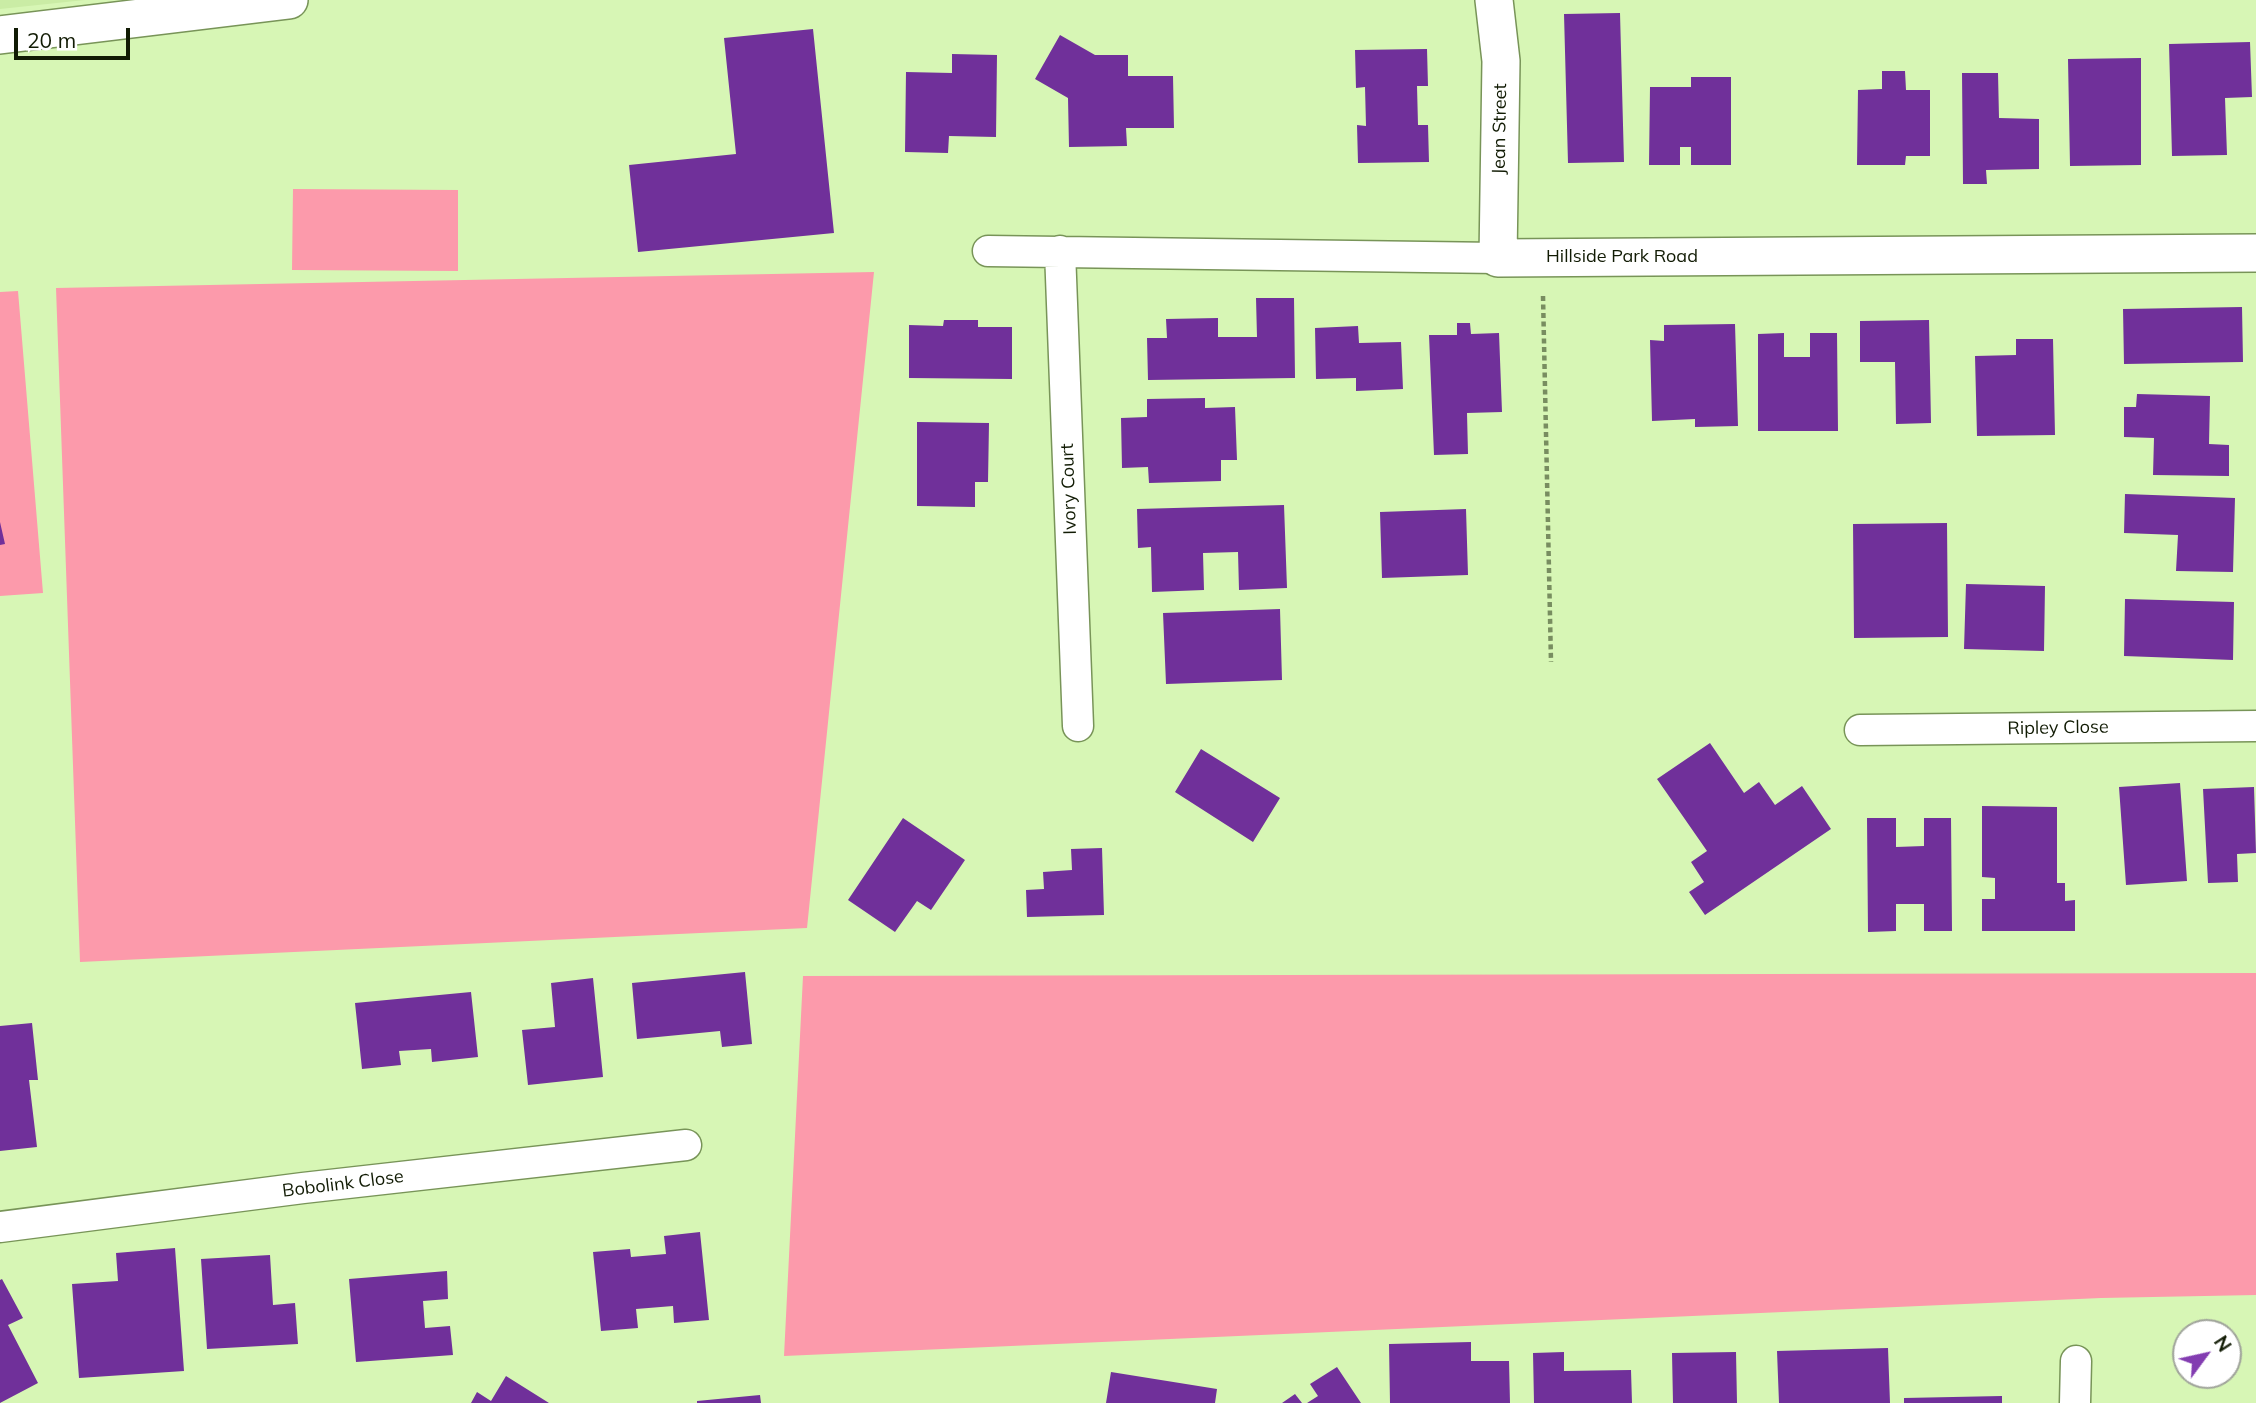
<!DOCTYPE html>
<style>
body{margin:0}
#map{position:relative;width:2256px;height:1403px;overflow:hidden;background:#d7f6b5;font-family:Mulish,sans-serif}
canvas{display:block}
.north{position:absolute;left:2172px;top:1319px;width:70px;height:70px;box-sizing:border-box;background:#fff;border:2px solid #a0a49b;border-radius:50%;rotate:57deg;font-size:19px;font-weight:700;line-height:28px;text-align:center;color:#111b04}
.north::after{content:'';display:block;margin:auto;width:24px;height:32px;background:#833db1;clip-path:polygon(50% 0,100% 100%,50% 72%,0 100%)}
.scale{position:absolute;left:14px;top:28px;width:116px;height:32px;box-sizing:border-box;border:4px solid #111b04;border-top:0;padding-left:9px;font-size:21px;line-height:24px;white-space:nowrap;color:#111b04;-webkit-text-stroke:5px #fff;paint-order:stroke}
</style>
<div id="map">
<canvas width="2256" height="1403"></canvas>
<div class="north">N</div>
<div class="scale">20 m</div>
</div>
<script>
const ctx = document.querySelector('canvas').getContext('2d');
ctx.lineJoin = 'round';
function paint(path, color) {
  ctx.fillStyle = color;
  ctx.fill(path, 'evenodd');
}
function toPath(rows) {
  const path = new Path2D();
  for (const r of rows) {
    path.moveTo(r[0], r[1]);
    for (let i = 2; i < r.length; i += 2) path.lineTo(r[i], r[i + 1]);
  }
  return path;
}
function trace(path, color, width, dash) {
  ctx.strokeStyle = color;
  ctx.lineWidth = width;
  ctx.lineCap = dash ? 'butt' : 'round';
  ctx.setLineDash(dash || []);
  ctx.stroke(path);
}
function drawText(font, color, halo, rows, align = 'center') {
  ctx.font = font + ' Mulish,sans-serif';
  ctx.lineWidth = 7;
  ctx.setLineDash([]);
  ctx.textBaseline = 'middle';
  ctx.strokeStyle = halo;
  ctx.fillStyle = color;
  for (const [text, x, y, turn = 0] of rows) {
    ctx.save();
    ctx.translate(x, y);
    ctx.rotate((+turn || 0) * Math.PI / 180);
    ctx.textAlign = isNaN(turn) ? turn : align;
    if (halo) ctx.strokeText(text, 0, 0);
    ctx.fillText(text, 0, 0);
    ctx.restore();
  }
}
paint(toPath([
 [0,0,85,0,0,9]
]), '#caeca5');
paint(toPath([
 [293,189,458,190,458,271,292,270],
 [874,272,807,928,80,962,56,288],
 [18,291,43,593,0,596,0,292],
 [2256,973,2256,1295,2101,1298,784,1356,803,976]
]), '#fc9aab');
paint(toPath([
 [1620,13,1624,162,1568,163,1564,14],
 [813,29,834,233,638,252,629,165,736,154,724,38],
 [1060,35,1095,55,1128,55,1128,76,1173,76,1174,128,1126,128,1127,146,1069,147,1068,98,1035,79],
 [2250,42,2252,97,2225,98,2227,155,2172,156,2169,44],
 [1427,49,1428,86,1417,86,1418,125,1428,125,1429,162,1358,163,1357,125,1366,126,1365,87,1356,88,1355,50],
 [952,54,997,55,996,137,949,136,948,153,905,152,906,72,952,73],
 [2141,58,2141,165,2070,166,2068,59],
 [1882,71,1905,71,1906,90,1930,90,1930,156,1906,156,1905,165,1857,165,1858,90,1882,89],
 [1962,73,1998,73,1999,118,2039,119,2039,169,1986,170,1987,184,1963,184],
 [1691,77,1731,77,1731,165,1691,165,1691,147,1680,147,1680,165,1649,165,1650,87,1691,87],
 [1256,298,1294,298,1295,378,1148,380,1147,338,1167,338,1166,319,1218,318,1218,337,1257,337],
 [2242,307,2243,362,2124,364,2123,309],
 [944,320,978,320,978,327,1012,327,1012,379,909,378,909,325,943,326],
 [1929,320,1931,423,1896,424,1895,362,1860,362,1860,321],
 [1457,323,1470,323,1471,334,1499,333,1502,412,1467,413,1468,454,1434,455,1429,335,1457,335],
 [1735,324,1738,426,1695,427,1695,419,1652,421,1650,340,1664,341,1664,325],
 [1358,326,1359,343,1401,342,1403,389,1356,391,1356,378,1316,379,1315,328],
 [1784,333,1784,357,1810,357,1810,333,1837,333,1838,431,1758,431,1758,334],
 [2016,339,2053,339,2055,435,1977,436,1975,356,2016,355],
 [2137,394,2210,396,2209,444,2229,445,2229,476,2153,475,2154,438,2124,437,2124,407,2136,407],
 [1205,398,1205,408,1235,407,1237,460,1221,460,1221,481,1149,483,1148,467,1122,468,1121,418,1147,417,1147,399],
 [917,422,989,423,988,482,975,482,975,507,917,506],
 [2125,494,2235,498,2233,572,2176,571,2178,535,2124,533],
 [1284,505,1287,588,1239,590,1238,552,1203,553,1204,590,1152,592,1151,547,1138,548,1137,509],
 [1466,509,1468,575,1382,578,1380,512],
 [0,522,5,544,0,545],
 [1947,523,1948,637,1854,638,1853,524],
 [1966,584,2045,586,2044,651,1964,649],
 [2125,599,2234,602,2233,660,2124,656],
 [1280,609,1282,680,1166,684,1163,613],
 [1710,743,1744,793,1759,782,1775,805,1802,786,1831,829,1705,915,1689,892,1704,882,1691,862,1707,851,1657,779],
 [1201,749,1280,798,1253,842,1175,792],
 [2180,783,2187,881,2126,885,2119,787],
 [2254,787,2256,853,2237,854,2238,882,2208,883,2203,789],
 [1982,806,2057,807,2057,883,2065,883,2065,901,2075,900,2075,931,1982,931,1982,899,1995,899,1995,878,1982,877],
 [903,818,965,860,931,910,917,901,895,932,848,900],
 [1867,818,1896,818,1896,847,1924,846,1924,818,1951,818,1952,931,1924,931,1924,904,1896,904,1896,931,1868,932],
 [1102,848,1104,915,1027,917,1026,890,1044,889,1043,872,1072,870,1071,849],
 [745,972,752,1044,722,1047,720,1031,637,1039,632,983],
 [593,978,603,1077,528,1085,522,1030,555,1027,551,983],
 [471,992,478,1057,432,1062,431,1049,399,1051,401,1065,362,1069,355,1003],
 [32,1023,38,1080,29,1080,37,1147,0,1151,0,1026],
 [700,1232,709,1320,674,1323,673,1306,636,1309,638,1328,601,1331,593,1252,630,1249,631,1257,666,1254,664,1236],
 [175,1248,184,1371,79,1378,72,1284,118,1281,116,1253],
 [270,1255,273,1305,295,1303,298,1344,207,1349,201,1259],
 [447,1271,448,1299,423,1301,425,1328,450,1326,453,1355,356,1362,349,1279],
 [2,1279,23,1318,8,1325,38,1383,0,1403,0,1280],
 [1471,1342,1471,1361,1509,1361,1510,1403,1390,1403,1389,1344],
 [1888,1348,1890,1403,1779,1403,1777,1351],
 [1564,1352,1564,1371,1631,1370,1632,1403,1534,1403,1533,1353],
 [1736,1352,1737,1403,1673,1403,1672,1353],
 [1337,1367,1361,1403,1307,1403,1318,1396,1310,1384],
 [1111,1372,1217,1389,1215,1403,1106,1403],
 [506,1376,549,1403,471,1403,477,1392,491,1401],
 [1295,1394,1302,1403,1282,1403],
 [760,1395,761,1403,697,1403,697,1401],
 [2002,1396,2002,1403,1904,1403,1904,1398]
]), '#70309a');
const minor = toPath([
 [988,251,1498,258],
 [1060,251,1078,726],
 [1860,730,2256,726],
 [0,1227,303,1188,686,1145],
 [2075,1403,2076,1361]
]);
const tertiary = toPath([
 [1494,0,1501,61,1498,258,2256,253],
 [0,35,289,0]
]);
trace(minor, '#789458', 33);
trace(tertiary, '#789458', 40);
trace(toPath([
 [1543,296,1551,662]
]), '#788d60', 4.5, [5, 3.5]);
trace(minor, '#fff', 30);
trace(tertiary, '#fff', 37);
drawText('18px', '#111b04', '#fff', [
 ["Jean Street",1500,129,-89],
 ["Hillside Park Road",1622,257],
 ["Ivory Court",1069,489,-92],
 ["Ripley Close",2058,728,-1],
 ["Bobolink Close",343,1184,-7]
]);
</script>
